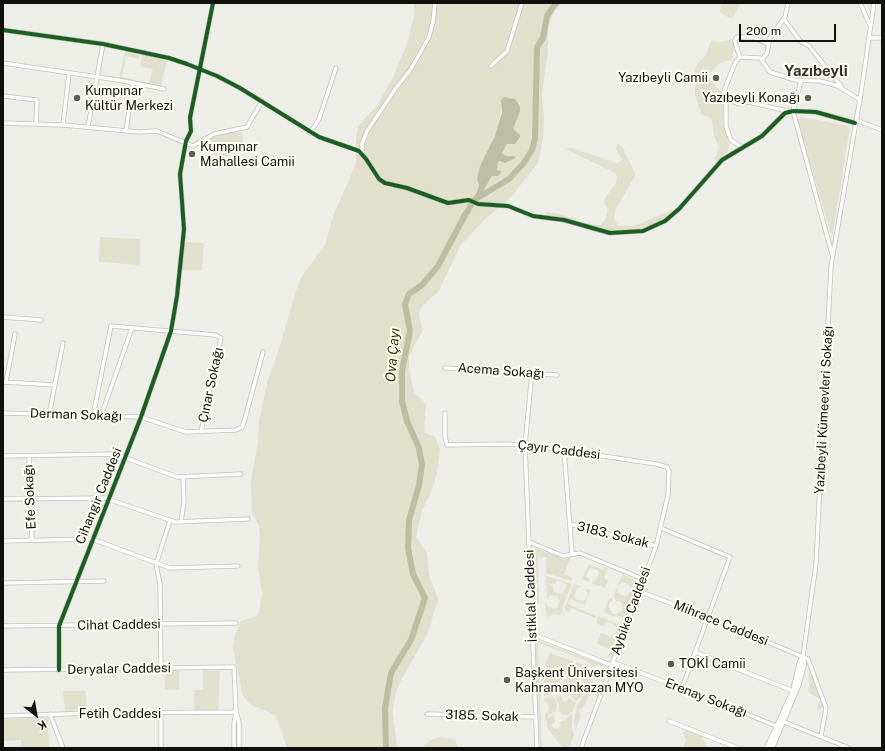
<!DOCTYPE html>
<meta charset="utf-8">
<style>
body{margin:0}
#map{position:relative;width:885px;height:751px;overflow:hidden;background:#eeeee8;font-family:"Public Sans",sans-serif}
canvas{display:block}
.frame{position:absolute;inset:0;border:4px solid #10100c;pointer-events:none}
.north{position:absolute;left:16px;top:695px;width:40px;height:40px;-webkit-text-stroke:3px #fefff2;paint-order:stroke;rotate:149deg;font-size:11px;font-weight:700;line-height:16px;text-align:center;color:#10100c}
.north::after{content:'';display:block;margin:auto;width:14px;height:18px;background:#10100c;clip-path:polygon(50% 0,100% 100%,50% 72%,0 100%)}
.scale{position:absolute;left:739px;top:24px;width:97px;height:18px;box-sizing:border-box;border:2px solid #10100c;border-top:0;padding-left:5px;font-size:12px;line-height:14px;white-space:nowrap;color:#10100c;-webkit-text-stroke:3px #fefff2;paint-order:stroke}
</style>
<div id="map">
<canvas width="885" height="751"></canvas>
<div class="frame"></div>
<div class="north">K</div>
<div class="scale">200 m</div>
</div>
<script>
const ctx = document.querySelector('canvas').getContext('2d');
ctx.lineJoin = 'round';
function paint(path, color) {
  ctx.fillStyle = color;
  ctx.fill(path, 'evenodd');
}
function toPath(rows) {
  const path = new Path2D();
  for (const r of rows) {
    path.moveTo(r[0], r[1]);
    for (let i = 2; i < r.length; i += 2) path.lineTo(r[i], r[i + 1]);
  }
  return path;
}
function trace(path, color, width, dash) {
  ctx.strokeStyle = color;
  ctx.lineWidth = width;
  ctx.lineCap = dash ? 'butt' : 'round';
  ctx.setLineDash(dash || []);
  ctx.stroke(path);
}
function drawText(font, color, halo, rows, align = 'center') {
  ctx.font = font + ' "Public Sans",sans-serif';
  ctx.lineWidth = 4;
  ctx.setLineDash([]);
  ctx.textBaseline = 'middle';
  ctx.strokeStyle = halo;
  ctx.fillStyle = color;
  for (const [text, x, y, turn = 0] of rows) {
    ctx.save();
    ctx.translate(x, y);
    ctx.rotate((+turn || 0) * Math.PI / 180);
    ctx.textAlign = isNaN(turn) ? turn : align;
    if (halo) ctx.strokeText(text, 0, 0);
    ctx.fillText(text, 0, 0);
    ctx.restore();
  }
}
paint(toPath([
 [414,3,562,3,555,10,548,27,548,52,542,94,544,119,543,140,538,163,511,197,484,220,460,246,439,291,423,305,419,313,422,332,409,356,409,368,414,393,422,399,426,405,424,429,425,433,435,437,440,449,438,469,431,493,422,510,416,537,427,553,429,575,438,599,428,633,399,684,395,696,393,711,397,748,287,748,276,716,265,710,252,706,243,696,233,648,235,635,241,621,257,616,259,613,262,594,258,566,260,537,259,526,252,513,251,479,258,443,259,420,268,379,279,349,296,291,302,276,325,245,333,216,356,164,356,137,358,126,378,104,392,79,407,44,414,16],
 [501,103,520,103,520,112,513,129,520,135,520,137,515,144,509,143,503,149,502,153,506,156,512,156,511,161,505,163,499,161,498,163,498,171,496,176,492,176,490,181,484,186,474,207,467,214,464,224,461,221,461,215,477,192,479,185,477,179,480,166,490,148,501,120],
 [721,3,741,3,732,19,720,13],
 [733,39,734,50,732,60,721,62,709,74,709,78,721,92,723,98,723,124,729,144,728,151,716,162,715,159,719,147,714,136,712,120,708,116,702,115,695,95,695,87,698,81,694,71,698,63,706,55,711,41,721,42],
 [125,52,139,55,138,59,126,56,122,77,149,83,153,69,140,66,143,55,167,61,161,87,119,78],
 [800,117,850,126,833,234,831,233,797,120],
 [228,132,242,132,244,148,230,155,217,157,207,145,207,140],
 [617,143,622,146,635,173,635,176,616,209,614,217,618,226,634,226,672,210,672,214,650,227,613,232,546,216,547,212,557,213,582,222,600,225,604,222,608,210,604,203,605,198,616,183,617,176,615,173,564,148,575,149,617,163,622,160,616,149],
 [100,237,140,239,140,265,99,262],
 [185,242,204,243,202,270,182,270],
 [535,548,564,559,571,557,564,574,573,578,571,581,546,573,546,557,538,557,539,601,541,603,537,604],
 [589,564,603,570,604,567,608,568,604,578,608,581,605,588,591,583,596,580,599,573,598,570,592,568,589,569,586,576,589,580,589,582,582,579],
 [623,574,639,582,625,621,622,619,622,617,615,615,614,617,604,612,609,599,612,598,613,601,609,603,609,607,612,613,616,614,623,610,623,607,620,601,616,601,614,597,616,588,618,589,617,593,627,597,631,588,630,585,623,582,619,586,617,586],
 [546,576,572,584,562,608,563,612,558,616,556,613,547,617,545,602,547,606,554,609,557,608,560,600,558,599,558,597,551,595,547,598,546,583,553,586,553,591,560,594,563,593,567,585,558,580,554,585,546,582],
 [574,584,583,587,577,588,574,596,575,599,582,601,585,600,588,593,585,588,590,590,585,605,570,599,568,604,596,616,595,618,571,608,569,612,566,611,565,608],
 [598,616,619,625,620,623,623,624,610,658,606,657,609,656,611,650,597,644,601,633,614,638,618,627,609,622,606,622,604,627,596,623],
 [535,639,604,665,601,667,599,664,594,667,587,661,538,643,542,748,540,748],
 [550,653,573,661,568,675,545,666],
 [576,662,585,665,591,672,593,680,591,689,587,689,582,679,573,672],
 [544,667,567,676,554,686,553,694,544,696],
 [165,670,179,670,179,690,165,690],
 [203,670,220,671,218,710,194,710,194,690,203,690],
 [811,672,824,706,819,710,817,709,820,699,809,693,808,690,810,681,808,674],
 [572,673,580,680,585,690,585,693,577,701,571,696,568,689,561,693,555,693,556,688],
 [63,691,86,691,87,711,65,711],
 [590,691,585,705,579,710,581,716,575,731,574,719,577,707,582,697],
 [561,695,563,702,566,701,569,698,576,703,573,711,568,715,563,715,558,711,559,705,555,697],
 [553,696,557,704,557,710,548,716,545,722,545,714,548,712,549,708,548,703,544,701,544,698],
 [554,714,555,721,551,725,554,728,557,729,561,725,560,722,567,719,568,716,572,714,572,728,574,735,569,748,563,748,547,728,547,719],
 [48,717,49,748,21,748,21,740,3,741,3,719],
 [687,729,702,736,706,745,711,748,683,748,686,741,683,732],
 [440,737,454,739,459,748,422,748,430,740]
]), '#e0e0cd');
paint(toPath([
 [504,97,515,99,520,106,520,112,513,129,520,135,520,137,515,144,507,144,502,153,506,156,514,156,516,158,505,163,499,161,498,163,497,170,501,171,501,173,498,176,492,176,463,224,460,221,461,215,477,192,479,185,477,179,480,166,495,136,502,113,501,100]
]), '#bcbda1');
trace(toPath([
 [474,200,509,179,523,164,532,150,535,139,537,47,543,38,547,16,556,3],
 [386,748,385,708,391,673,411,640,425,598,413,574,408,548,409,520,419,485,422,465,419,448,407,421,402,401,402,371,410,331,405,304,409,294,422,285,438,266,465,215]
]), '#bcbda1', 6);
const minor = toPath([
 [860,3,870,25],
 [784,19,800,41,809,46,841,86],
 [3,30,103,44,169,58,187,64,217,76,240,88,319,137,359,151,366,159,379,179,385,183,407,188,448,203,469,200,478,204,508,206,533,216,564,220,610,233,643,231,665,221,679,209,722,160,762,136,785,113,793,111,816,112,855,123],
 [868,38,882,38],
 [740,57,736,46,735,40,737,37,752,37,768,44],
 [762,60,767,53,770,38,785,17,788,3],
 [3,63,118,80,164,89],
 [491,66,507,51,522,3],
 [801,81,793,111,832,254],
 [3,96,37,100,36,124],
 [725,98,739,104,749,102,787,111],
 [856,120,882,130],
 [3,123,63,125,139,132,157,131,193,146,214,134,247,127,262,101],
 [63,125,69,73],
 [88,127,103,44],
 [126,131,133,83],
 [310,133,319,119,336,68],
 [741,147,731,140,726,127,726,105,724,91,735,63,740,57,760,58,770,72,795,80,820,81,838,86,860,100],
 [362,154,362,144,367,131,396,88,411,69,429,37,433,22,435,3],
 [3,317,41,320],
 [445,368,557,375],
 [532,372,525,445,537,748],
 [3,382,55,385],
 [6,382,15,334],
 [3,413,141,417,186,432,236,430,242,427,244,422,263,352],
 [445,413,445,436,447,445,508,444,536,446,656,464,667,467,669,471,668,495,656,546,581,748],
 [49,415,63,343],
 [93,416,111,326,215,335,221,338,201,432],
 [101,416,132,328],
 [564,449,572,554],
 [3,456,115,454,177,477,241,474],
 [29,456,32,539],
 [3,499,105,498,175,522,248,519],
 [181,522,184,502,183,477],
 [570,524,656,546],
 [661,528,730,557,682,688],
 [3,541,92,539,170,568,238,566],
 [529,542,563,556,580,553,643,579],
 [3,583,104,581],
 [638,591,708,617,808,659,826,708,821,736],
 [3,626,236,623],
 [532,634,611,665],
 [695,652,793,691],
 [803,656,816,564,831,266,861,93,874,3],
 [612,662,713,700,776,726],
 [161,668,160,584,156,564,170,521],
 [3,670,234,667,236,712,234,724,234,748],
 [59,670,59,626,141,417,171,331,177,296,184,229,180,174,186,141,191,131,190,118,213,3],
 [50,714,63,748],
 [161,714,161,748],
 [237,714,239,723,239,748],
 [427,714,536,717],
 [3,716,95,713,236,712],
 [669,721,738,748],
 [784,722,849,748]
]);
const major = toPath([
 [767,748,793,691,800,662,803,656],
 [772,748,798,686,804,665,803,656]
]);
trace(minor, '#c1c1bd', 5);
trace(major, '#c1c1bd', 6);
trace(minor, '#fcfcfc', 3.5);
trace(major, '#fcfcfc', 4.5);
trace(toPath([
 [3,30,103,44,169,58,187,64,217,76,240,88,319,137,359,151,366,159,379,179,385,183,407,188,448,203,469,200,478,204,508,206,533,216,564,220,610,233,643,231,665,221,679,209,722,160,762,136,785,113,793,111,816,112,855,123],
 [59,670,59,626,141,417,171,331,177,296,184,229,180,174,186,141,191,131,190,118,213,3]
]), '#1b5e20', 4);
for (const [x, y, r, color] of [
 [716,78,4,"#5e5e59"],
 [77,98,4,"#5e5e59"],
 [808,98,4,"#5e5e59"],
 [192,154,4,"#5e5e59"],
 [671,664,4,"#5e5e59"],
 [507,680,4,"#5e5e59"]
]) {
  const dot = new Path2D();
  dot.arc(x, y, r, 0, 2 * Math.PI);
  ctx.fillStyle = color;
  ctx.fill(dot);
  trace(dot, '#fefff2', 1.5);
}
drawText('13px', '#10100c', '#fefff2', [
 ["Yazıbeyli Camii",708,78,"right"],
 ["Kumpınar",85,91],
 ["Kültür Merkezi",85,106],
 ["Yazıbeyli Konağı",800,98,"right"],
 ["Kumpınar",200,147],
 ["Mahallesi Camii",200,162],
 ["TOKİ Camii",679,664],
 ["Başkent Üniversitesi",515,673],
 ["Kahramankazan MYO",515,688]
], 'left');
drawText('13px', '#10100c', '#fefff2', [
 ["Acema Sokağı",501,371,4],
 ["Çınar Sokağı",211,385,-78],
 ["Yazıbeyli Kümeevleri Sokağı",824,410,-87],
 ["Derman Sokağı",76,415,2],
 ["Çayır Caddesi",559,450,7],
 ["Cihangir Caddesi",99,496,-68],
 ["Efe Sokağı",30,497,-93],
 ["3183. Sokak",613,535,14],
 ["İstiklal Caddesi",531,596,-92],
 ["Aybike Caddesi",631,611,-70],
 ["Mihrace Caddesi",721,623,22],
 ["Cihat Caddesi",119,625,-1],
 ["Deryalar Caddesi",119,669,-1],
 ["Erenay Sokağı",706,698,21],
 ["Fetih Caddesi",120,714],
 ["3185. Sokak",482,716,2]
]);
drawText('italic 14px', '#333301', '#fefff2', [
 ["Ova Çayı",393,355,-85]
]);
drawText('bold 15px', '#323229', '#fefff2', [
 ["Yazıbeyli",816,71]
]);
</script>
